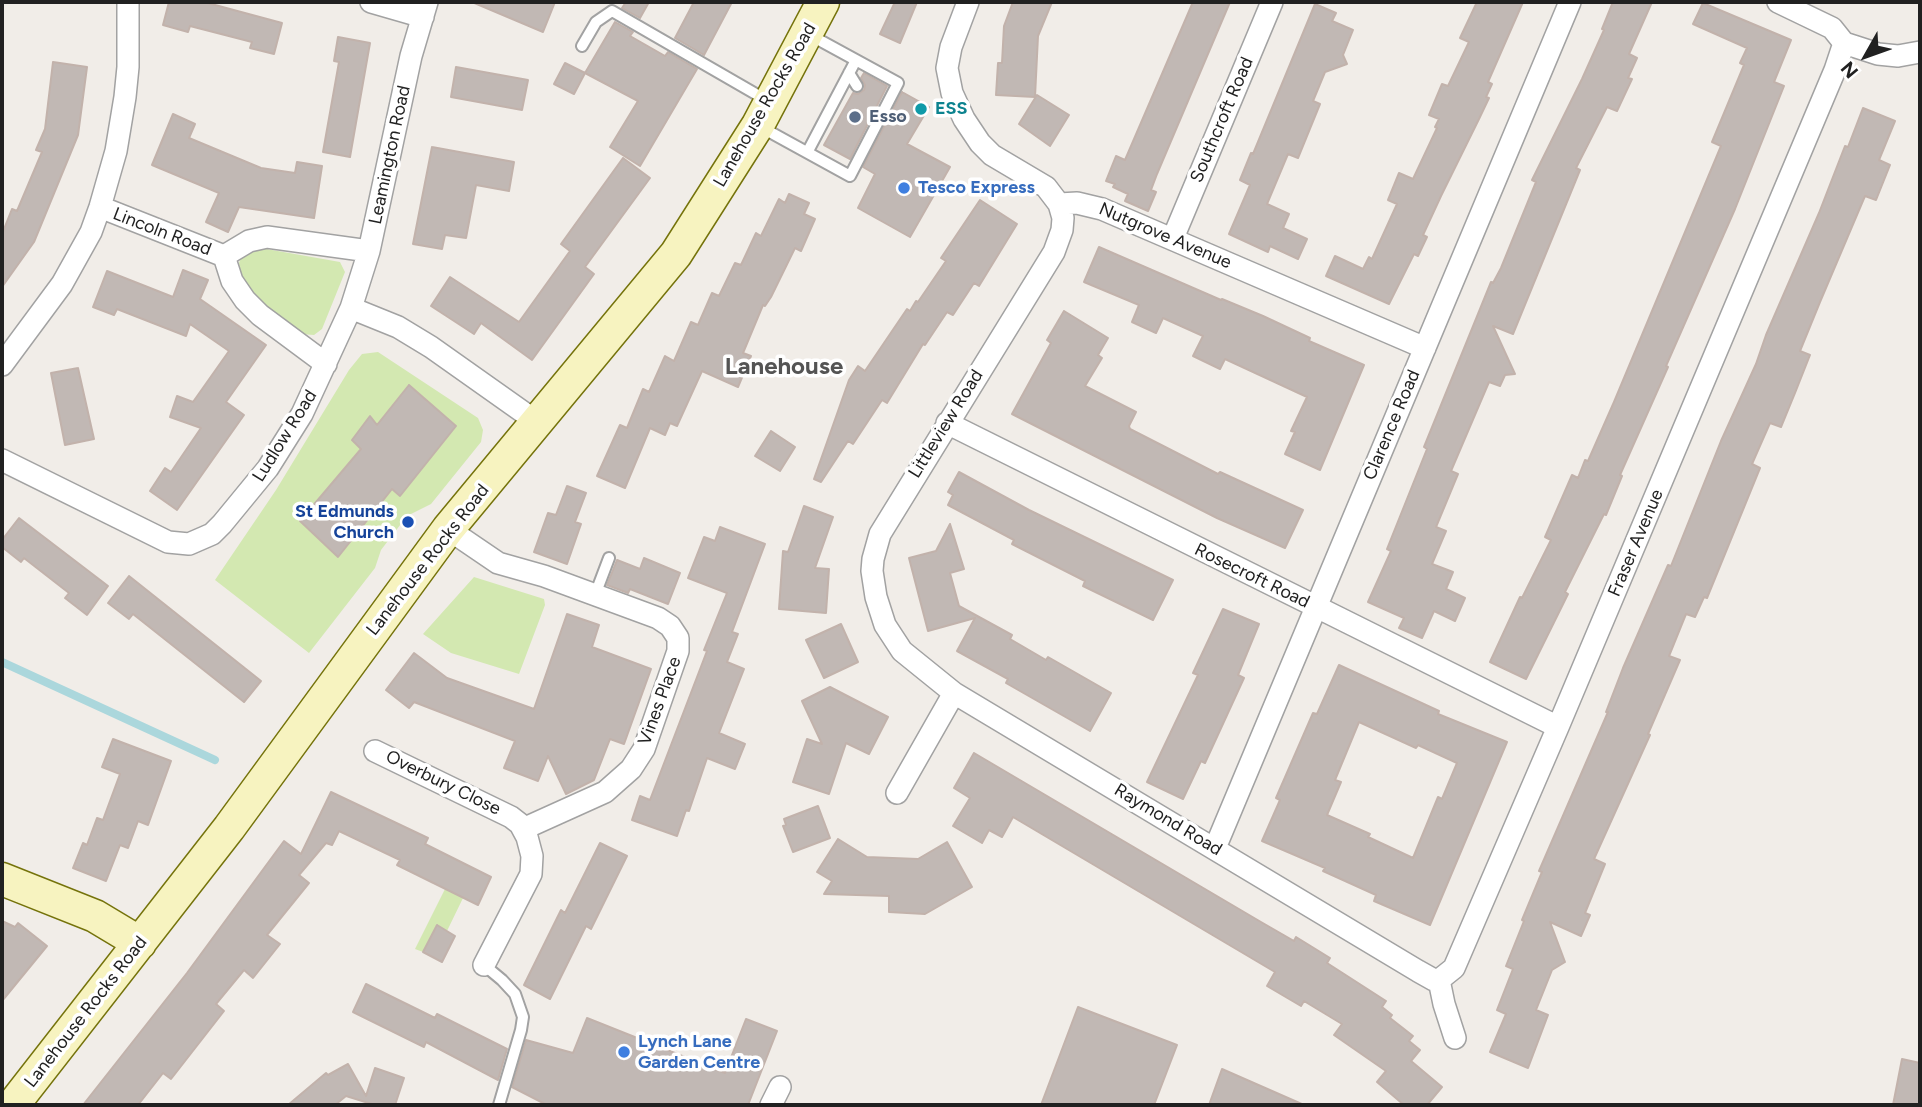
<!DOCTYPE html>
<style>
body{margin:0}
#map{position:relative;width:1922px;height:1107px;overflow:hidden;background:#f1ede8;font-family:Figtree,sans-serif}
canvas{display:block}
.frame{position:absolute;inset:0;border:4px solid #212121;pointer-events:none}
.north{position:absolute;left:1831px;top:21px;width:70px;height:70px;-webkit-text-stroke:5px #fff;paint-order:stroke;rotate:230deg;font-size:19px;font-weight:700;line-height:28px;text-align:center;color:#212121}
.north::after{content:'';display:block;margin:auto;width:24px;height:32px;background:#212121;clip-path:polygon(50% 0,100% 100%,50% 72%,0 100%)}
</style>
<div id="map">
<canvas width="1922" height="1107"></canvas>
<div class="frame"></div>
<div class="north">N</div>
</div>
<script>
const ctx = document.querySelector('canvas').getContext('2d');
ctx.lineJoin = 'round';
function paint(path, color) {
  ctx.fillStyle = color;
  ctx.fill(path, 'evenodd');
}
function toPath(rows) {
  const path = new Path2D();
  for (const r of rows) {
    path.moveTo(r[0], r[1]);
    for (let i = 2; i < r.length; i += 2) path.lineTo(r[i], r[i + 1]);
  }
  return path;
}
function trace(path, color, width, dash) {
  ctx.strokeStyle = color;
  ctx.lineWidth = width;
  ctx.lineCap = dash ? 'butt' : 'round';
  ctx.setLineDash(dash || []);
  ctx.stroke(path);
}
function drawText(font, color, halo, rows, align = 'center') {
  ctx.font = font + ' Figtree,sans-serif';
  ctx.lineWidth = 7;
  ctx.setLineDash([]);
  ctx.textBaseline = 'middle';
  ctx.strokeStyle = halo;
  ctx.fillStyle = color;
  for (const [text, x, y, turn = 0] of rows) {
    ctx.save();
    ctx.translate(x, y);
    ctx.rotate((+turn || 0) * Math.PI / 180);
    ctx.textAlign = isNaN(turn) ? turn : align;
    if (halo) ctx.strokeText(text, 0, 0);
    ctx.fillText(text, 0, 0);
    ctx.restore();
  }
}
paint(toPath([
 [255,247,340,262,345,272,322,329,314,335,301,334,259,300,241,276,239,263,243,253],
 [378,352,478,418,483,430,481,442,431,504,407,516,381,550,375,568,309,653,215,580,276,490,349,370,362,354],
 [474,577,544,599,545,605,519,674,451,653,423,634],
 [445,889,463,898,447,931,436,926,423,952,415,949]
]), '#d3e8b1');
trace(toPath([
 [2,662,215,760]
]), '#abd7dc', 8);
const building = toPath([
 [169,2,204,2,282,23,274,54,250,48,252,42,190,26,188,32,163,25,169,2],
 [472,2,555,2,543,32,472,2],
 [626,2,649,2,640,18,622,8,626,2],
 [694,2,732,2,704,55,675,38,694,2],
 [895,2,917,2,900,43,880,34,895,2],
 [1013,2,1052,2,1038,36,1035,97,996,95,998,63,1002,63,1004,26,1013,2],
 [1193,2,1230,2,1157,174,1151,190,1156,192,1148,211,1125,201,1128,194,1113,187,1115,184,1106,181,1116,156,1125,160,1193,2],
 [1477,2,1523,2,1488,82,1492,84,1486,97,1489,98,1479,119,1441,196,1423,235,1427,237,1418,256,1414,254,1389,304,1326,276,1335,256,1363,269,1369,257,1372,259,1397,204,1388,200,1399,173,1413,179,1437,128,1435,127,1439,119,1429,115,1442,84,1448,86,1469,42,1460,38,1477,2],
 [1613,2,1652,2,1629,54,1637,58,1628,78,1632,79,1617,111,1607,107,1576,168,1580,170,1513,334,1493,326,1515,374,1505,375,1500,386,1489,382,1451,471,1458,474,1436,527,1446,531,1432,564,1453,572,1446,589,1465,598,1455,621,1434,611,1422,638,1399,628,1404,618,1368,602,1391,551,1387,549,1427,449,1424,447,1491,282,1493,283,1501,268,1536,182,1532,180,1582,79,1604,30,1602,29,1613,2],
 [1703,3,1791,40,1774,82,1784,86,1735,209,1666,366,1668,367,1620,475,1622,476,1606,515,1604,514,1565,592,1568,594,1526,679,1490,662,1520,597,1522,598,1551,540,1545,537,1572,475,1578,478,1585,460,1588,461,1614,402,1721,146,1712,142,1744,65,1740,63,1747,48,1693,24,1703,3],
 [1315,4,1336,13,1332,21,1353,30,1343,55,1347,64,1325,72,1313,101,1320,104,1298,158,1288,154,1267,204,1289,214,1283,228,1307,239,1298,259,1270,246,1268,252,1229,234,1250,185,1240,180,1251,153,1253,154,1315,4],
 [615,22,633,32,630,36,665,56,668,52,697,69,640,166,610,147,638,101,585,73,615,22],
 [338,37,370,43,350,157,323,152,339,62,334,61,338,37],
 [53,62,87,67,78,135,34,242,2,287,2,234,12,209,17,211,42,152,36,150,45,129,53,62],
 [565,63,585,73,574,94,554,84,565,63],
 [456,67,528,80,522,110,451,97,456,67],
 [864,73,887,86,850,159,824,145,853,93,858,94,864,90,865,85,861,78,864,73],
 [902,92,929,107,907,144,950,167,910,237,858,208,875,174,863,167,902,92],
 [1037,95,1069,115,1050,146,1019,124,1037,95],
 [1863,108,1895,121,1879,160,1890,165,1876,200,1865,196,1820,302,1800,351,1810,355,1795,393,1781,427,1770,423,1752,464,1760,468,1707,598,1704,597,1695,617,1686,614,1669,656,1680,660,1648,734,1650,735,1594,859,1605,864,1585,913,1590,915,1581,936,1550,922,1565,962,1552,970,1536,1010,1548,1015,1528,1068,1490,1052,1506,1014,1497,1010,1513,969,1506,966,1524,921,1522,920,1542,872,1539,871,1608,712,1606,712,1623,668,1668,565,1671,566,1721,441,1756,364,1766,335,1819,213,1845,146,1848,147,1863,108],
 [173,114,195,124,189,138,261,168,295,173,297,162,322,166,314,218,239,207,228,232,206,222,219,193,152,165,173,114],
 [432,147,514,162,509,191,476,185,466,238,445,235,442,249,413,244,432,147],
 [623,158,650,178,585,267,594,274,532,360,481,323,474,334,431,306,450,277,519,322,570,251,561,244,623,158],
 [789,194,809,203,804,214,815,219,801,251,795,248,771,297,765,306,763,305,743,353,751,356,738,387,702,371,677,426,670,423,665,435,650,428,625,488,597,476,620,425,627,428,643,389,649,392,665,356,674,361,691,322,698,325,712,293,719,296,735,263,741,265,756,233,761,236,779,199,785,203,789,194],
 [980,200,1017,224,979,286,974,283,953,315,947,312,925,345,923,344,887,403,882,400,853,444,848,441,821,482,814,479,849,380,858,366,865,371,907,309,910,311,916,301,918,302,946,261,941,258,980,200],
 [1099,247,1221,300,1222,299,1263,316,1310,338,1309,341,1364,365,1320,470,1285,454,1295,432,1291,431,1307,397,1225,359,1220,369,1193,356,1203,336,1163,318,1156,333,1132,322,1139,305,1084,282,1099,247],
 [183,270,208,280,200,299,266,345,226,402,244,415,177,510,150,491,165,468,171,472,201,428,170,417,177,396,193,402,229,351,190,324,186,336,117,309,114,315,93,307,107,271,173,297,183,270],
 [1064,311,1108,338,1098,355,1102,358,1085,386,1136,412,1129,426,1130,429,1218,474,1220,472,1303,510,1285,548,1217,518,1012,414,1051,343,1047,340,1064,311],
 [78,368,94,439,65,445,51,373,78,368],
 [409,385,456,426,400,496,392,489,338,557,300,521,361,449,352,440,370,416,377,425,409,385],
 [771,431,795,447,780,471,755,456,771,431],
 [959,472,1029,510,1173,580,1153,620,1083,586,1085,581,1012,544,1014,540,948,505,953,495,948,492,959,472],
 [567,486,586,493,575,522,581,524,567,564,534,552,548,513,556,515,567,486],
 [804,506,833,517,815,568,829,569,826,613,779,609,783,551,788,552,804,506],
 [19,518,108,586,87,615,65,598,69,593,24,558,21,562,2,547,2,540,19,518],
 [950,524,964,569,950,573,959,606,1012,635,1010,639,1046,660,1048,657,1111,693,1090,731,1006,683,1008,679,957,651,975,618,928,631,909,558,936,551,950,524],
 [720,527,765,544,732,632,738,634,727,662,744,669,719,733,745,744,735,769,707,758,689,811,686,810,677,836,632,820,640,796,650,800,707,651,704,650,727,593,688,578,704,537,715,541,720,527],
 [644,558,680,573,668,604,630,589,628,593,607,585,617,560,640,569,644,558],
 [129,576,261,681,244,702,133,614,129,619,108,603,129,576],
 [1223,609,1259,624,1238,675,1244,678,1205,763,1201,761,1183,799,1147,782,1198,675,1193,673,1223,609],
 [567,614,599,625,592,647,651,669,624,744,610,739,594,780,566,794,548,756,538,781,504,768,515,741,414,702,409,708,386,690,414,653,447,678,534,709,567,614],
 [841,624,858,662,824,678,806,640,841,624],
 [1339,665,1439,711,1438,714,1507,742,1430,925,1374,901,1376,895,1323,871,1325,868,1262,841,1280,800,1276,798,1313,713,1317,714,1339,665],
 [1359,722,1416,748,1418,745,1457,763,1442,799,1438,797,1413,858,1368,837,1370,834,1327,815,1341,782,1335,780,1359,722],
 [830,687,888,717,869,754,846,743,829,794,793,782,807,739,822,744,802,701,830,687],
 [113,739,171,761,148,825,138,821,128,848,120,845,106,881,73,868,83,843,87,845,97,818,103,820,120,774,102,767,113,739],
 [974,753,1261,922,1294,941,1296,937,1330,958,1327,963,1386,1001,1382,1007,1392,1015,1390,1018,1413,1036,1409,1041,1420,1050,1411,1061,1442,1087,1427,1105,1404,1105,1377,1082,1386,1071,1334,1035,1342,1024,1304,1001,1301,1006,1267,986,1275,972,1013,817,1002,837,989,830,982,843,953,826,970,798,954,788,974,753],
 [331,792,428,838,425,844,491,877,478,905,397,865,400,860,339,831,332,845,326,843,299,875,309,883,267,935,280,944,253,978,244,970,216,1004,224,1011,171,1079,163,1073,138,1105,83,1105,187,973,284,841,301,854,331,792],
 [818,806,830,838,793,852,783,826,786,825,784,819,818,806],
 [838,839,867,857,918,859,947,842,972,887,925,914,889,912,889,896,824,894,832,881,817,872,838,839],
 [600,843,627,856,591,929,586,926,550,999,524,985,561,910,565,913,600,843],
 [2,921,15,927,18,923,47,946,2,1001,2,921],
 [437,925,455,936,442,962,423,952,437,925],
 [366,984,435,1018,437,1014,507,1049,498,1080,426,1042,424,1047,353,1012,366,984],
 [1078,1007,1177,1045,1154,1105,1041,1105,1078,1007],
 [587,1018,725,1073,746,1019,777,1031,748,1105,547,1105,512,1087,526,1040,573,1053,587,1018],
 [1902,1059,1920,1063,1920,1105,1893,1105,1902,1059],
 [348,1064,366,1096,375,1068,404,1078,395,1105,375,1105,346,1096,335,1105,288,1105,326,1073,328,1075,348,1064],
 [1222,1069,1304,1105,1209,1105,1222,1069]
]);
paint(building, '#c1b8b4');
trace(building, '#c2b2ab', 2);
const service = toPath([
 [582,46,596,22,612,11,768,101],
 [849,73,857,86],
 [759,126,850,176,898,83,810,35],
 [808,151,856,60],
 [595,595,609,558],
 [484,965,502,980,515,994,523,1017,521,1030,499,1105]
]);
const minor = toPath([
 [371,2,423,17],
 [968,2,951,47,947,68,952,93,964,119,980,143,992,155,1046,187,1059,204,1077,203,1102,209,1425,348],
 [1778,2,1832,28,1844,43],
 [1844,43,1878,54,1898,56,1920,52],
 [1059,204,1063,218,1062,230,1054,252,880,534,873,559,872,571,876,597,885,625,902,651,954,693,1418,971,1434,980,1439,980],
 [100,207,224,256,249,241,267,237,369,251],
 [1173,238,1272,2],
 [224,256,232,281,245,300,260,315,326,364],
 [351,308,398,327,431,347,537,422],
 [2,365,62,284,91,232,100,207,116,151,125,97,128,67,128,2],
 [947,423,1558,727],
 [2,460,168,542,189,544,212,534,222,524,268,468,302,414,351,308,369,251,411,56,427,2],
 [448,529,498,563,544,576,658,618,670,626,678,638,678,651,644,749,631,769,605,792,523,829],
 [375,751,511,817,520,824,527,837,532,856,531,874,484,965],
 [897,793,954,693],
 [1215,848,1570,2],
 [1455,1038,1444,1004,1439,980,1454,968,1558,727,1835,70,1844,43],
 [771,1105,780,1087]
]);
const secondary = toPath([
 [2,879,95,916,140,943],
 [13,1105,229,828,448,529,676,254,758,125,823,2]
]);
trace(service, '#a2a2a2', 14);
trace(minor, '#a2a2a2', 24);
trace(secondary, '#75730b', 35);
trace(service, '#fff', 10);
trace(minor, '#fff', 21);
trace(secondary, '#f7f3c0', 32);
for (const [x, y, r, color] of [
 [921,109,7,"#0f9aa8"],
 [855,117,7,"#5c6f8a"],
 [904,188,7,"#3f7fe0"],
 [408,522,7,"#1a4fb4"],
 [624,1052,7,"#3f7fe0"]
]) {
  const dot = new Path2D();
  dot.arc(x, y, r, 0, 2 * Math.PI);
  ctx.fillStyle = color;
  ctx.fill(dot);
  trace(dot, '#fff', 2.5);
}
drawText('18px', '#212121', '#fff', [
 ["Lanehouse Rocks Road",765,105,-60],
 ["Southcroft Road",1222,120,-67],
 ["Leamington Road",390,155,-78],
 ["Lincoln Road",162,232,21],
 ["Nutgrove Avenue",1165,236,23],
 ["Littleview Road",946,424,-58],
 ["Clarence Road",1392,425,-67],
 ["Ludlow Road",285,436,-58],
 ["Fraser Avenue",1636,543,-67],
 ["Lanehouse Rocks Road",428,560,-52],
 ["Rosecroft Road",1252,576,26],
 ["Vines Place",660,701,-70],
 ["Overbury Close",443,783,26],
 ["Raymond Road",1168,820,31],
 ["Lanehouse Rocks Road",86,1012,-52]
]);
drawText('bold 18px', '#0d838f', '#fff', [
 ["ESS",935,109]
], 'left');
drawText('bold 18px', '#4e5e75', '#fff', [
 ["Esso",869,117]
], 'left');
drawText('bold 18px', '#366cbe', '#fff', [
 ["Tesco Express",918,188],
 ["Lynch Lane",638,1042],
 ["Garden Centre",638,1063]
], 'left');
drawText('bold 18px', '#164399', '#fff', [
 ["St Edmunds",394,512],
 ["Church",394,533]
], 'right');
drawText('bold 24px', '#545454', '#fff', [
 ["Lanehouse",784,367]
]);
</script>
